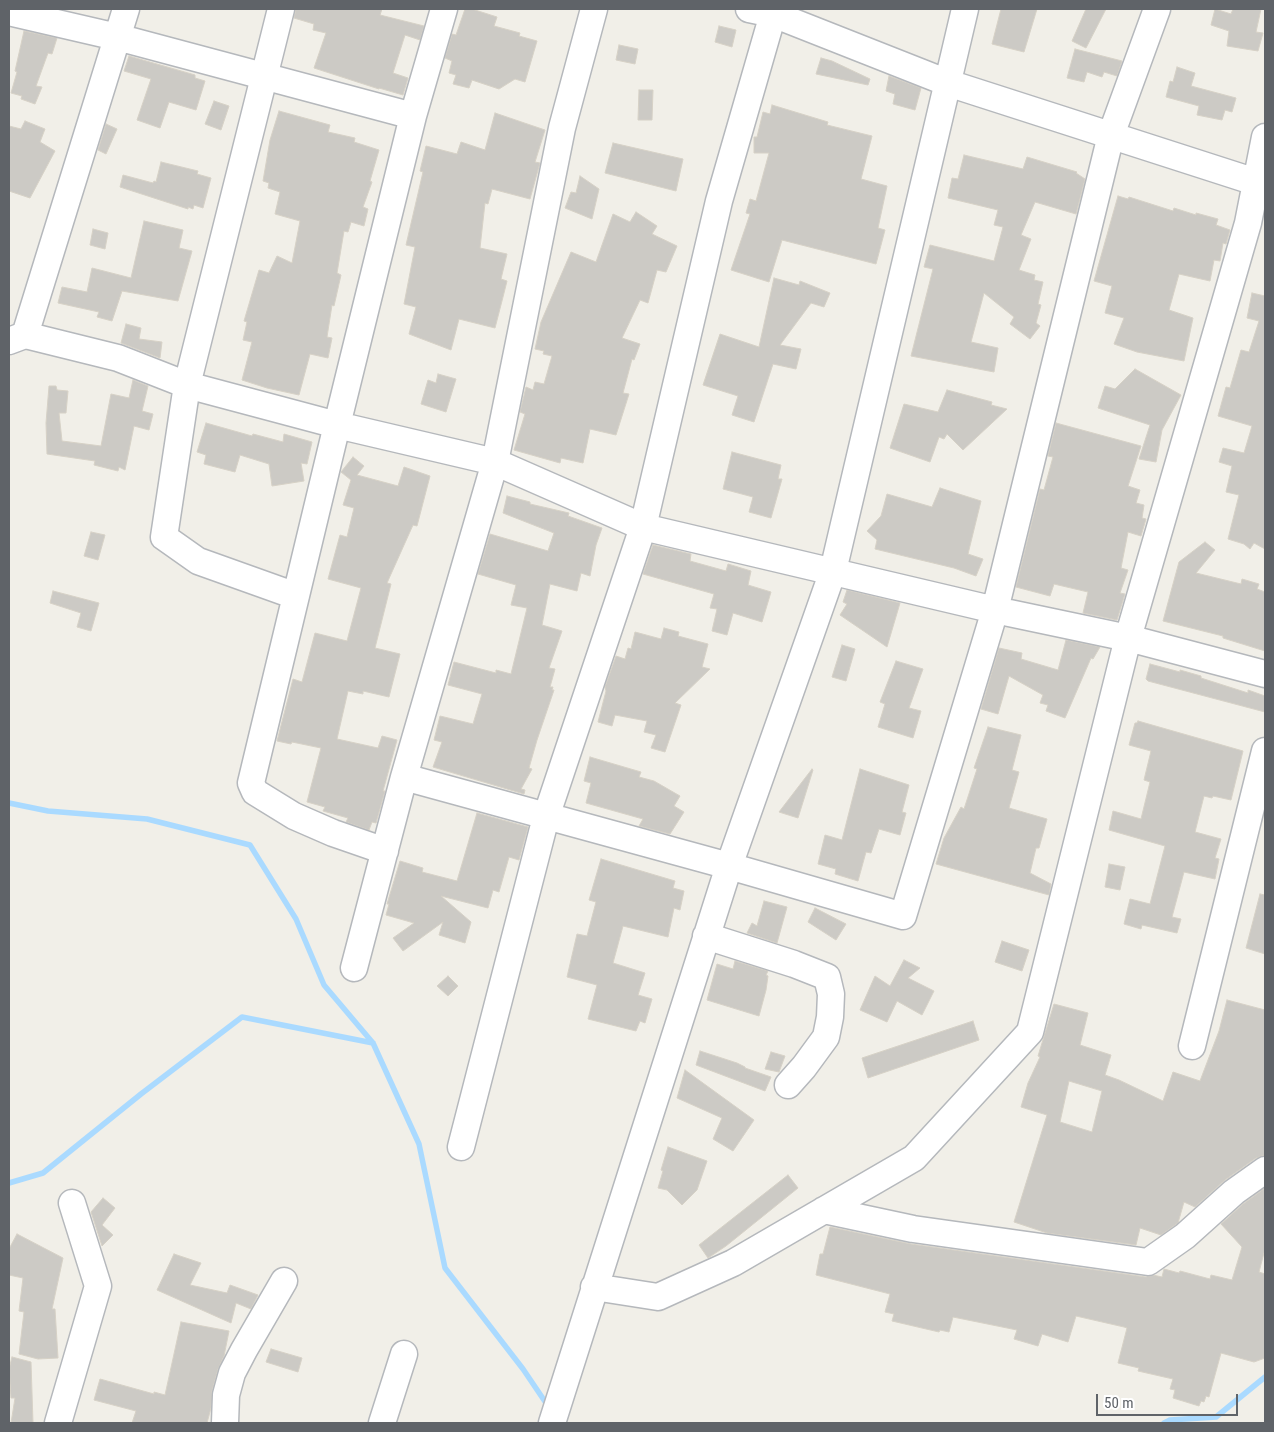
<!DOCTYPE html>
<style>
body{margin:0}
#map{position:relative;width:1274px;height:1432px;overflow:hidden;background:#f1efe8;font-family:"Roboto Condensed",sans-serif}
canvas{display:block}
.frame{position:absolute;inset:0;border:10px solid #5f6368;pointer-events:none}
.scale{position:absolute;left:1096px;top:1394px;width:142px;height:22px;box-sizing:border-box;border:2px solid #5f6368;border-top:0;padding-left:6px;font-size:15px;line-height:18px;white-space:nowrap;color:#5f6368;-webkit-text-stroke:4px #fff;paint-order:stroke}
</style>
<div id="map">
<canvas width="1274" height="1432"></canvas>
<div class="frame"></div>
<div class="scale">50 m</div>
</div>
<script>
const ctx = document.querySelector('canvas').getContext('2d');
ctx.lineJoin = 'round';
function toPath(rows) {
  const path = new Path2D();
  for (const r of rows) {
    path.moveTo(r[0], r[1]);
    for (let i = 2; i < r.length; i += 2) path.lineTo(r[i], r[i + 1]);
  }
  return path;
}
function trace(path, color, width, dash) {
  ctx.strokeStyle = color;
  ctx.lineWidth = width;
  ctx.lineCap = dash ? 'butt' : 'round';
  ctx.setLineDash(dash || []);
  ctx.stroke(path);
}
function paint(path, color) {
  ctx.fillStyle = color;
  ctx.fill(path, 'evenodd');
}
trace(toPath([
 [9,803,48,811,147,819,250,845,296,919,324,985,373,1043,419,1144,445,1268,523,1369,548,1406],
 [9,1183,43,1173,141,1094,242,1017,373,1043],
 [1164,1423,1170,1420,1216,1417,1265,1377]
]), '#aadaff', 5.5);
const building = toPath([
 [296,9,382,9,380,15,424,26,420,40,405,35,393,73,408,78,403,95,379,88,379,89,314,68,326,33,313,30,314,24,294,18,296,9],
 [465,9,472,9,497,17,494,26,520,33,519,36,537,41,525,82,515,79,499,89,472,80,469,88,453,84,456,75,449,73,452,61,445,58,452,34,456,35,465,9],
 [1001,9,1037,9,1024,52,992,44,1001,9],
 [1086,9,1106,9,1086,48,1072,41,1086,9],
 [1215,9,1231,14,1233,9,1261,9,1256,32,1263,33,1258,51,1227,46,1229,31,1211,25,1215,9],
 [719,26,736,30,732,47,715,42,719,26],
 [24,31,57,38,52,54,48,53,36,86,42,87,35,104,21,99,22,96,11,93,17,72,15,71,24,31],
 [619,45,638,49,635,64,616,60,619,45],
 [1075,49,1122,61,1117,76,1104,72,1102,77,1087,72,1084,82,1067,78,1075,49],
 [129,56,195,75,195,78,205,81,196,110,169,102,160,128,137,120,151,79,124,71,129,56],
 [821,58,832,61,870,79,868,85,816,74,821,58],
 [1177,67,1195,73,1191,86,1236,98,1232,112,1225,110,1222,120,1197,115,1199,106,1166,97,1170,81,1173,82,1177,67],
 [889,76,921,88,915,110,893,104,895,94,886,91,889,76],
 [639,90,653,90,652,120,638,120,639,90],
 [214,101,229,106,221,130,205,124,214,101],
 [772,105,828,122,827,125,872,136,861,179,887,186,878,228,885,230,876,264,782,240,769,282,731,270,750,214,746,213,750,199,756,201,769,153,754,153,754,137,757,137,763,112,770,114,772,105],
 [279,111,330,125,328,132,355,138,354,142,379,150,370,181,372,182,363,207,368,209,364,226,351,222,348,232,344,231,337,273,341,275,334,306,332,305,327,337,332,338,328,358,310,354,299,395,267,388,242,380,252,342,243,340,247,322,244,321,259,270,269,273,277,256,292,263,300,221,275,214,280,192,268,188,269,183,263,181,270,140,279,111],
 [495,113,545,130,535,162,540,163,530,199,492,189,488,204,485,203,480,248,507,254,501,279,507,281,503,297,495,328,459,319,451,350,409,334,416,307,404,304,415,247,406,245,423,172,420,171,426,146,457,154,461,142,485,150,495,113],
 [25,121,45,129,40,142,55,151,30,198,9,191,9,126,21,129,25,121],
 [106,124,117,129,106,154,98,150,106,124],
 [613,143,683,159,676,191,605,173,613,143],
 [964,155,1023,169,1027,157,1077,172,1076,173,1085,179,1076,214,1035,202,1021,235,1031,239,1019,270,1035,275,1034,280,1043,282,1038,304,1041,305,1036,323,1040,326,1030,339,1010,324,1014,317,984,293,971,342,998,348,994,372,911,356,933,269,924,267,930,245,994,261,1003,227,994,225,998,210,948,198,952,178,958,179,964,155],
 [161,162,198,171,197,174,211,178,203,208,194,205,193,209,188,207,188,209,120,187,123,175,153,183,154,181,156,182,161,162],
 [580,176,599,189,592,219,565,208,571,192,576,193,580,176],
 [1118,196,1128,199,1129,197,1173,211,1174,208,1196,215,1196,213,1218,219,1216,225,1230,230,1226,244,1223,243,1220,261,1214,260,1210,281,1179,274,1169,310,1193,318,1184,361,1137,352,1114,344,1124,318,1105,313,1112,286,1094,281,1118,196],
 [636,212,657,226,652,234,677,246,666,272,657,270,648,303,640,300,622,338,640,344,634,360,632,359,623,393,629,394,616,435,590,429,583,463,561,458,560,463,514,450,525,414,520,412,526,387,533,390,535,382,544,384,552,356,543,354,544,351,535,349,541,322,571,252,596,262,613,214,630,222,636,212],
 [144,221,183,230,179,248,192,251,178,301,122,291,112,321,97,317,99,312,58,303,62,287,87,292,92,268,131,278,144,221],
 [93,229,108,233,105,249,90,245,93,229],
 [774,278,799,285,800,281,830,293,824,307,811,303,780,345,801,349,796,369,773,364,754,422,732,415,738,396,703,385,720,334,759,347,774,278],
 [1252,293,1265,296,1265,549,1254,543,1250,549,1244,544,1228,539,1239,495,1226,492,1232,466,1219,462,1223,448,1244,453,1252,426,1218,416,1226,387,1230,388,1241,350,1249,352,1259,321,1247,318,1252,293],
 [126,324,141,328,139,339,162,342,160,358,121,343,126,324],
 [1135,369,1181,395,1162,430,1156,462,1139,459,1150,425,1098,408,1105,386,1115,389,1135,369],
 [438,374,456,379,446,412,421,404,428,380,436,383,438,374],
 [133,380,148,386,142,411,153,414,149,430,134,426,125,470,119,467,118,471,94,465,95,461,47,454,46,423,49,386,56,386,57,390,68,391,66,413,59,413,62,441,101,446,111,394,129,398,133,380],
 [947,390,992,402,991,405,1007,409,963,450,947,434,944,439,939,437,930,462,890,448,904,404,938,412,947,390],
 [206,423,252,436,253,434,283,442,284,434,312,442,307,464,301,463,304,481,272,486,269,464,240,455,235,472,204,464,206,455,197,452,206,423],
 [1056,423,1141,446,1128,486,1140,490,1136,503,1144,505,1142,518,1146,519,1141,536,1128,532,1121,568,1128,570,1120,593,1125,594,1117,620,1083,613,1088,592,1054,584,1050,596,1016,587,1040,489,1044,490,1053,457,1048,456,1056,423],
 [732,452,781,465,778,479,782,479,771,518,749,512,753,497,723,489,732,452],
 [353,457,364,466,357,475,398,486,404,467,430,476,417,526,413,525,387,583,391,584,375,648,400,654,389,697,363,691,363,694,348,691,337,739,378,748,382,736,397,740,383,791,385,791,376,823,372,822,369,830,346,822,348,818,323,811,325,807,307,802,321,748,292,742,291,744,277,741,293,679,302,682,315,633,347,641,361,588,328,579,340,535,347,537,354,508,343,505,351,480,341,472,353,457],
 [940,488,981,501,968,554,983,559,976,576,954,568,875,549,877,540,867,531,881,516,887,494,932,507,940,488],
 [507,496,530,502,530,504,569,513,568,516,602,528,596,545,590,576,581,573,577,591,550,584,542,625,562,631,549,668,555,669,550,687,553,687,552,690,554,690,537,740,529,768,532,769,521,789,525,790,524,794,433,767,442,742,434,740,440,716,473,724,482,694,448,685,454,662,496,673,496,670,511,674,527,608,511,605,516,585,478,574,490,534,548,551,554,533,503,513,507,496],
 [91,532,105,535,98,560,84,556,91,532],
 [1205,542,1215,550,1196,573,1241,584,1242,579,1259,584,1257,589,1265,592,1265,651,1223,638,1223,636,1163,621,1179,562,1205,542],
 [653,545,691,554,690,561,726,571,728,564,751,571,748,585,771,592,762,622,733,613,727,635,712,631,717,609,710,608,714,594,643,574,653,545],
 [847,590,900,603,887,647,840,615,847,604,843,602,847,590],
 [53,591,99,603,91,631,77,627,81,613,50,603,53,591],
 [664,628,679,632,678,636,708,644,702,667,710,669,675,703,681,705,665,752,651,748,656,735,644,732,647,721,615,715,612,726,598,722,606,691,605,687,616,656,625,659,628,648,631,649,635,632,661,639,664,628],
 [1066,640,1100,647,1093,659,1091,658,1065,718,1046,711,1048,705,1040,703,1043,695,1009,676,998,714,981,709,999,648,1022,653,1021,659,1058,670,1066,640],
 [842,645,855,649,846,681,832,677,842,645],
 [896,661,923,669,909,708,921,711,913,738,878,727,885,704,880,702,896,661],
 [1150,664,1180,672,1180,670,1201,676,1201,678,1248,693,1248,690,1265,696,1265,712,1148,681,1146,679,1150,664],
 [1138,721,1243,751,1231,800,1213,796,1212,798,1204,796,1195,832,1221,839,1215,858,1219,859,1215,879,1184,872,1172,917,1181,919,1177,933,1142,925,1141,929,1124,924,1130,899,1150,904,1165,846,1109,830,1113,811,1141,819,1150,782,1144,780,1151,751,1129,745,1135,723,1137,723,1138,721],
 [988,727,1021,735,1012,770,1019,772,1009,808,1047,819,1039,848,1036,848,1030,873,1051,884,1049,895,936,864,944,838,961,807,964,809,977,769,974,768,988,727],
 [590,757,641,772,639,777,654,781,680,796,674,806,684,812,670,834,639,826,643,819,586,803,591,783,584,781,590,757],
 [812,769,813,770,798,818,779,812,812,769],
 [860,769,909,785,902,812,906,813,900,835,879,829,871,853,866,852,858,881,835,874,836,869,818,864,825,835,842,840,860,769],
 [477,813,528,827,519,860,509,857,499,892,493,890,488,908,441,896,471,922,465,943,439,935,443,922,403,951,393,938,414,923,386,915,389,904,387,904,400,861,423,868,422,872,457,881,477,813],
 [601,859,675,881,673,888,684,891,680,910,674,908,668,937,623,926,613,963,645,973,638,995,652,999,645,1023,640,1021,636,1031,588,1019,597,985,567,977,577,934,587,936,596,902,589,900,601,859],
 [1109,864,1125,867,1120,890,1105,887,1109,864],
 [1260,894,1265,895,1265,954,1246,948,1260,894],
 [764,901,787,907,777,943,747,933,752,923,757,926,764,901],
 [815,908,846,924,836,940,808,922,815,908],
 [1002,941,1029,950,1022,971,995,962,1002,941],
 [904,960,920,968,908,978,934,991,922,1015,897,1001,887,1022,860,1010,875,976,890,986,904,960],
 [735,961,768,971,766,975,768,976,766,990,759,1016,707,1000,717,964,733,969,735,961],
 [448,976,458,986,448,996,437,986,448,976],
 [1227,1000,1265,1010,1265,1155,1256,1158,1225,1180,1195,1207,1184,1202,1178,1223,1161,1235,1140,1228,1136,1245,1047,1233,1014,1222,1047,1115,1021,1107,1028,1083,1040,1057,1038,1056,1054,1004,1088,1013,1080,1045,1111,1055,1105,1075,1119,1080,1163,1101,1173,1072,1200,1081,1219,1031,1227,1000],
 [1069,1081,1102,1091,1092,1132,1060,1122,1069,1081],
 [973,1021,979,1040,868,1078,862,1058,973,1021],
 [700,1051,737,1063,745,1067,745,1068,771,1077,765,1091,696,1065,700,1051],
 [771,1052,785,1056,779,1072,765,1069,771,1052],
 [685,1070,754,1120,733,1151,713,1139,722,1118,677,1098,685,1070],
 [668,1147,707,1161,697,1190,682,1205,667,1190,658,1188,663,1171,661,1170,668,1147],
 [788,1175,798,1188,726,1246,708,1258,699,1245,788,1175],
 [1265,1188,1265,1249,1259,1272,1265,1274,1265,1358,1254,1362,1221,1353,1209,1397,1206,1396,1204,1402,1201,1401,1199,1406,1173,1398,1175,1390,1170,1389,1173,1379,1138,1371,1139,1368,1118,1363,1127,1328,1124,1327,1076,1316,1068,1342,1042,1334,1038,1346,1014,1339,1017,1330,953,1317,949,1332,940,1330,939,1332,892,1321,894,1314,885,1312,890,1294,816,1275,820,1254,823,1254,830,1227,911,1244,1146,1277,1153,1275,1162,1277,1164,1269,1179,1273,1180,1271,1210,1279,1211,1275,1232,1280,1242,1247,1221,1224,1243,1204,1265,1188],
 [103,1198,115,1208,102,1225,113,1235,102,1246,91,1212,103,1198],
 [17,1234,63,1258,52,1309,55,1309,58,1358,38,1359,19,1354,24,1312,19,1311,23,1278,9,1275,9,1249,17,1234],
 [174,1254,201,1263,190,1285,227,1293,230,1285,258,1295,251,1309,236,1303,231,1323,157,1290,174,1254],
 [181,1322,229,1331,224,1356,218,1369,212,1391,211,1408,207,1423,132,1423,136,1411,94,1400,100,1379,154,1394,154,1392,165,1395,181,1322],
 [271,1349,302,1358,298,1372,266,1362,271,1349],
 [12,1357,31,1362,33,1423,11,1423,15,1398,11,1398,9,1369,12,1357]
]);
paint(building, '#cccac5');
trace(building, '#d6d1c6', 1);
const minor = toPath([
 [281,9,187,385,164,537,198,561,296,596],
 [749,9,773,14,948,83,1265,185],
 [9,12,117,37,413,116],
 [25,335,126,9],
 [9,341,25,335,118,358,187,385,337,425,495,462,643,527,995,610,1128,638,1265,674],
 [404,777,729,866,903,916,995,610,1111,135,1157,9],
 [385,851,333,833,294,816,255,792,251,783,337,425,413,116,444,9],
 [706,936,794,964,827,977,831,994,830,1017,826,1037,804,1067,788,1085],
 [354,968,404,777,495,462,562,128,594,9],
 [1192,1046,1265,751],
 [461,1147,546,817,643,527,719,201,773,14],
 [824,1210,913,1229,1148,1262,1185,1236,1234,1192,1265,1170],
 [594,1287,658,1297,733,1263,914,1158,1030,1032,1128,638,1248,223,1265,137],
 [58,1423,98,1286,72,1203],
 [225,1423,226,1395,232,1373,244,1350,284,1281],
 [382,1423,404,1354],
 [552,1423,729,866,833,571,965,9]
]);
trace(minor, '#b5b8bc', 29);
trace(minor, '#fff', 26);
</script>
